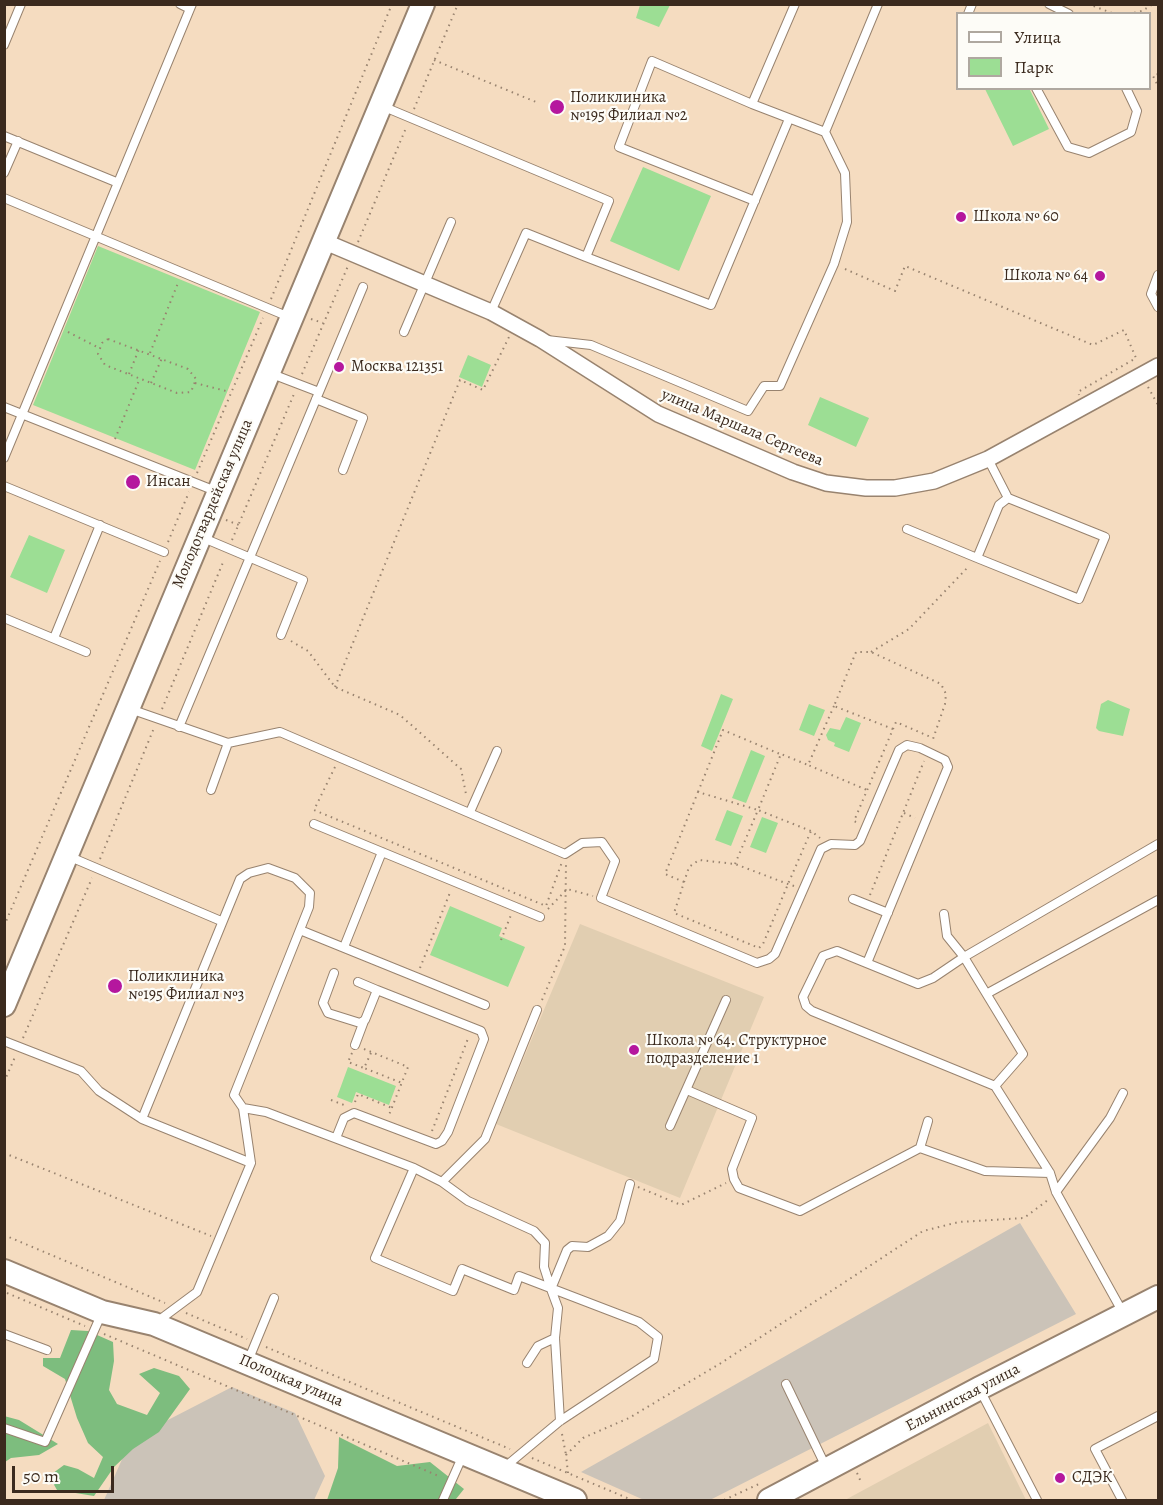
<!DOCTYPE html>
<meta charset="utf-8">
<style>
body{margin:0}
#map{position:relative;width:1163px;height:1505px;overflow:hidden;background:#f5dcc0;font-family:Alegreya,serif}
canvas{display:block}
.frame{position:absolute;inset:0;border:6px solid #3b2a1e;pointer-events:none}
.legend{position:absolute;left:956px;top:12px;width:195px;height:78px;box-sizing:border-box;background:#fdfcf7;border:2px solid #afa8a0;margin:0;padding:8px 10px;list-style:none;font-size:18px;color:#3b2a1e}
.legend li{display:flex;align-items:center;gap:12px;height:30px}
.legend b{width:30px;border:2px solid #afa8a0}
.scale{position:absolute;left:12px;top:1466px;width:102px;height:27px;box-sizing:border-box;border:3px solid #3b2a1e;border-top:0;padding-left:8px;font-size:18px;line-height:21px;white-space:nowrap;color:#3b2a1e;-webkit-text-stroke:4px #fdfcf7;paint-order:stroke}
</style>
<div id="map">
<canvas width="1163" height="1505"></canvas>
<div class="frame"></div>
<ul class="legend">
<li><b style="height:8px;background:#fff"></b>Улица</li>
<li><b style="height:16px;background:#9cde94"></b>Парк</li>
</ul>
<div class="scale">50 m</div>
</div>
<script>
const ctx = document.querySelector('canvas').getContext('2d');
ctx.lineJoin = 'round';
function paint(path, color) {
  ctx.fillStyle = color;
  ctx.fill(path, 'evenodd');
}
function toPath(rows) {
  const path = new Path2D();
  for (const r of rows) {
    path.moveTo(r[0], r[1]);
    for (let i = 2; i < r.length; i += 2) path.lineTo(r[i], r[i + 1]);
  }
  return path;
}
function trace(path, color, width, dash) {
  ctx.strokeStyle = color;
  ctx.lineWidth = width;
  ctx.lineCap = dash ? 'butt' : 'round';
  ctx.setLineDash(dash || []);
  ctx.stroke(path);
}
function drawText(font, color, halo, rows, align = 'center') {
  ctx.font = font + ' Alegreya,serif';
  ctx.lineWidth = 4.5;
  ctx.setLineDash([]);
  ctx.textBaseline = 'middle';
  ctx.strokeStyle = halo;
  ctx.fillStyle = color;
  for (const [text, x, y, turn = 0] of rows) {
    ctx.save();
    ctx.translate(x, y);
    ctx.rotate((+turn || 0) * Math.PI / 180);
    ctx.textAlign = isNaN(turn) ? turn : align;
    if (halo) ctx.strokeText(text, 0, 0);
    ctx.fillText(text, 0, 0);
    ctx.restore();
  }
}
paint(toPath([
 [580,924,764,997,680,1198,496,1124],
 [988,1423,1026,1500,845,1500]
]), '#e1ceb1');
paint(toPath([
 [1020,1223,1076,1314,710,1500,644,1500,581,1472],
 [232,1387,295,1413,325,1476,314,1500,104,1500,131,1439]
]), '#cbc3b8');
paint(toPath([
 [640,5,640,4,670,5,659,27,636,18],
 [1026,89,1030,90,1049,129,1013,146,985,89],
 [643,167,711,196,679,271,610,241],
 [98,246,260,312,195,470,33,405],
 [468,355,491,365,482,387,459,377],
 [820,397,869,418,856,447,808,425],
 [29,535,65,550,47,593,10,577],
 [721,694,733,699,712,751,701,746],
 [1108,700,1130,709,1123,736,1099,731,1096,728,1101,704],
 [809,704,825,710,814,736,799,730],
 [846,717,861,723,849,752,834,746,835,743,828,740,826,735,830,728,840,730],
 [751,750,765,756,746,803,732,798],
 [727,810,743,816,731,846,715,840],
 [762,817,778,823,766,853,750,847],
 [450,906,502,928,499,936,525,947,508,987,430,955],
 [348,1067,396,1086,389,1105,356,1092,352,1103,337,1097]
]), '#9cde94');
paint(toPath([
 [71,1330,88,1331,113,1342,114,1361,109,1390,117,1404,147,1415,160,1393,139,1374,154,1368,179,1376,190,1389,159,1432,133,1449,114,1467,94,1496,57,1490,49,1476,64,1465,78,1469,94,1478,103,1457,88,1443,77,1418,65,1379,43,1366,43,1358,60,1358],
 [4,1416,19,1420,58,1444,39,1455,11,1458,5,1462],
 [339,1437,397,1466,430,1462,464,1489,456,1499,327,1500,338,1468]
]), '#7dbd7e');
const lane = toPath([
 [180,4,190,9],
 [795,4,752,104,825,132,878,4],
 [1049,4,1069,14],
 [968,14,972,4],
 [4,45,21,4],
 [1036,88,1068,147,1089,153,1131,132,1137,111,1126,88],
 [752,104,652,61,619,147,755,201],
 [382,106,609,201,586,257,526,233,491,312],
 [4,136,116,182],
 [4,173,18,141],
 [4,198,289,317],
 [586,257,711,305,789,119],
 [1158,275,1151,294,1158,307],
 [404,332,451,222],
 [547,340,591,345,748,411,764,386,780,386,834,264,847,222,845,173,825,132],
 [272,374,319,392],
 [316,399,363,418,343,470],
 [4,407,218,492],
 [4,458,192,4],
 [988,459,1008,498],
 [4,486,164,552],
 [907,529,977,558,1079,599,1105,537,1008,498,999,505,977,558],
 [201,537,303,580,281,635],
 [4,618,86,652],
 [54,638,100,525],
 [130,709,228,743,280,732,565,854,582,843,602,842,615,861,601,898,757,963,769,959,775,954,821,849,831,844,855,845,860,841,899,750,907,745,920,748,945,760,948,767,867,963],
 [179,727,363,287],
 [211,790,228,743],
 [470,812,497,751],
 [314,824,540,917],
 [68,856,221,921],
 [853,899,888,913],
 [944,914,947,936,964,957,933,978,918,984,837,951,823,956,803,997,806,1006,812,1011,995,1086],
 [300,930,485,1005],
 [344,947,382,852],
 [334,973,323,1003,328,1013,360,1023,365,1020,377,990,481,1031,484,1039,448,1132,442,1141,436,1144,354,1113,344,1118,336,1138],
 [358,982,377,990],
 [988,993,1158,900],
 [4,1041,81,1071,99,1091,142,1119,251,1163],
 [355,1045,364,1021],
 [687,1090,752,1118,732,1169,734,1179,739,1188,800,1211,920,1148,985,1171,1050,1173],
 [243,1108,266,1112,414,1168,442,1182,468,1201,534,1231,545,1243,544,1267,551,1289],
 [142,1119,240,879,249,873,268,868,295,878,310,893,309,907,234,1095,243,1108,251,1163,197,1292,158,1321],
 [670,1126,726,1000],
 [920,1148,928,1121],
 [414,1168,375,1258,453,1291,462,1269,514,1290,519,1276,639,1322,658,1337,654,1359,560,1421,506,1466],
 [442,1182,485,1139,537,1010],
 [1056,1192,1110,1118,1123,1093],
 [1122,1311,1056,1192,1050,1173,995,1086,1023,1054,964,957,1158,844],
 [4,1334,47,1350],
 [248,1361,274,1298],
 [527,1363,538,1346,555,1338],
 [786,1384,826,1467],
 [980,1390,1037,1500],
 [560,1421,555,1338,558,1308,551,1289,567,1250,572,1246,588,1247,608,1236,620,1221,630,1184],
 [4,1428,45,1442,101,1315],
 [443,1500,463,1455],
 [1122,1500,1095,1449,1158,1416]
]);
const street = toPath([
 [323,241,491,312,540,339,658,414,793,472,826,483,866,488,895,488,934,481,988,459,1158,366]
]);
const secondary = toPath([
 [4,1005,423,4],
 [4,1271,102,1312,154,1324,575,1500],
 [769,1500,980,1388,1158,1297]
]);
trace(lane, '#98836f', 10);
trace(street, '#98836f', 18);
trace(secondary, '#98836f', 26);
trace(toPath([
 [1088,4,1112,13,1128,14,1142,11,1153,4],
 [434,60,536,102],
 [1158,74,1153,76,1158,86],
 [414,109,458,4],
 [358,242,406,128],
 [845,269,895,291,905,266,1093,345,1124,330,1136,358,1078,392,1079,395],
 [271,299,392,4],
 [311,319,323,323],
 [68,332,99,348],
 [108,339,188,369,196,379,191,392,177,393,105,365,98,354,102,343,108,339],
 [150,353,178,283],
 [129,374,139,349],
 [302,374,348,266],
 [151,383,162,358],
 [195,383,230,392],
 [1148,387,1158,405],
 [115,439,140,378],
 [197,473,263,318],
 [226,520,239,525],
 [232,540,294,394],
 [168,542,189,492],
 [291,641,308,651,335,687,400,715,461,769,466,794],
 [871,652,909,629,969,566],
 [335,687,460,380,483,390,509,337],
 [834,706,808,765,867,790],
 [162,709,224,560],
 [893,729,834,706,856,652,871,652,941,684,946,694,945,704,932,742],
 [335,767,314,810,546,906,562,862],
 [698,792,723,730,780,754],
 [904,813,915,818],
 [856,822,854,821,896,722,933,738],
 [100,859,154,728],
 [735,864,758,810,811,831,820,838],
 [684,882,665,874,698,792,758,810,781,754,808,765],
 [794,886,788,884,735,864,699,860,689,867,674,913,759,948,763,944,788,884,811,831],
 [870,895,924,761],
 [548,909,567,889,593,896],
 [4,926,160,561],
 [501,940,511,915],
 [420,968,451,890],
 [542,1000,565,946,566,863],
 [23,1038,92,878],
 [364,1049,408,1067,389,1115],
 [352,1053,348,1062,364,1068],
 [371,1053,364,1068,402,1083],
 [4,1082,15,1057],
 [331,1100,344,1105],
 [355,1102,358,1094,392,1108],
 [432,1131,469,1036],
 [4,1153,211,1236],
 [638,1187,681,1205,726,1183],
 [4,1235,165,1303],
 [7,1293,85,1326],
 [186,1313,247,1339],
 [104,1334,441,1477],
 [266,1347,510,1449],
 [562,1434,566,1455],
 [532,1458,632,1500],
 [568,1473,566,1455,583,1438,629,1418,721,1363,923,1231,959,1222,1024,1218,1048,1200],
 [857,1473,861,1482],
 [724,1500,759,1484]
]), '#98836f', 2, [1.5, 4.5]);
trace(lane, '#fff', 8);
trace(street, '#fff', 15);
trace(secondary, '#fff', 22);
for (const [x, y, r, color] of [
 [557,107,8,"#b5179e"],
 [961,217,6,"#b5179e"],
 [1100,276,6,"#b5179e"],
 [339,367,6,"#b5179e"],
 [133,482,8,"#b5179e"],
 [115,986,8,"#b5179e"],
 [634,1050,6,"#b5179e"],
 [1060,1478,6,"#b5179e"]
]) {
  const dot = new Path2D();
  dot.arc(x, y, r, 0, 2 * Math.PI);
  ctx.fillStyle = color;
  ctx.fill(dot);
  trace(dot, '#fdfcf7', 2);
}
drawText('16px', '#3b2a1e', '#fdfcf7', [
 ["Поликлиника",570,98],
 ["№195 Филиал №2",570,116],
 ["Школа № 60",973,217],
 ["Школа № 64",1088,276,"right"],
 ["Москва 121351",351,367],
 ["Инсан",146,482],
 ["Поликлиника",128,977],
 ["№195 Филиал №3",128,995],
 ["Школа № 64. Структурное",646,1041],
 ["подразделение 1",646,1059],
 ["СДЭК",1072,1478]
], 'left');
drawText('16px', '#3b2a1e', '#fdfcf7', [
 ["улица Маршала Сергеева",742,428,23],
 ["Молодогвардейская улица",213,504,-67],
 ["Полоцкая улица",291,1381,23],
 ["Ельнинская улица",963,1398,-28]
]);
</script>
